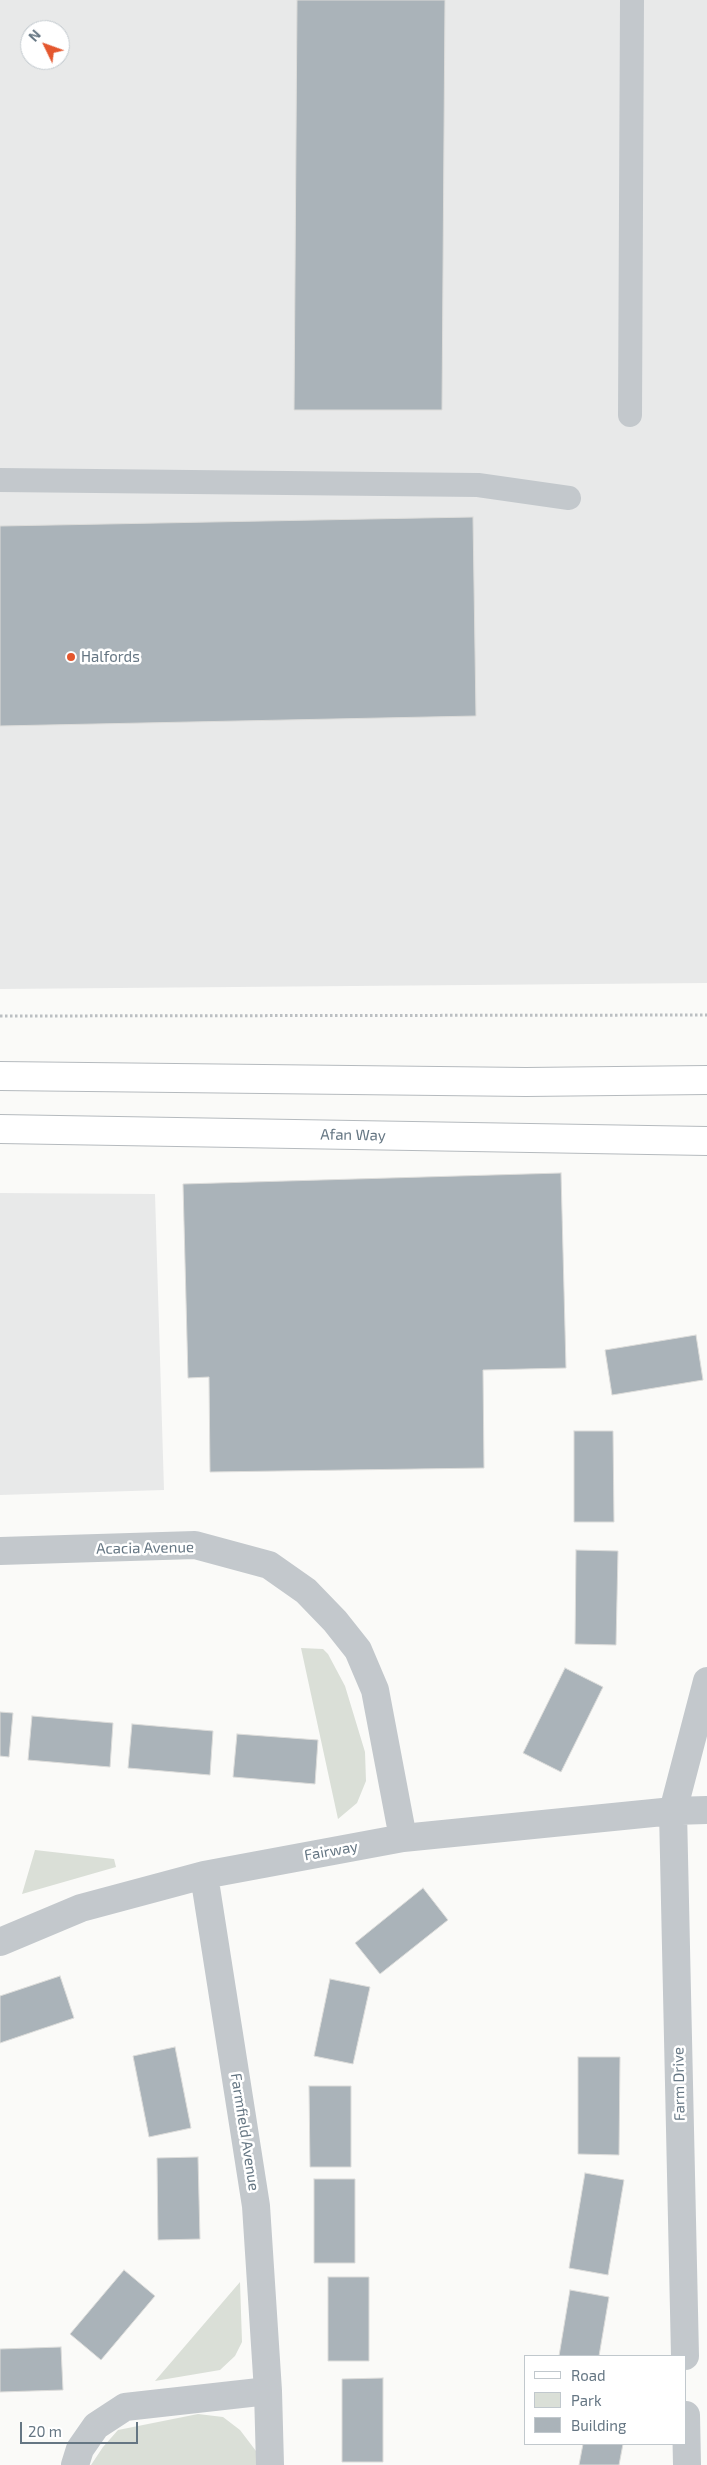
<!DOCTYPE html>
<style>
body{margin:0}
#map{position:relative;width:707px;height:2465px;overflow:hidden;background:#fafaf8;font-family:"Exo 2",sans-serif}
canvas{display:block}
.legend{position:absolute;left:524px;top:2355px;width:162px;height:90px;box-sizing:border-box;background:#fff;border:1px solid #c1c8cd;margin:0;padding:6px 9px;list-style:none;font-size:15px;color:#657683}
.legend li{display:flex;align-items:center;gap:10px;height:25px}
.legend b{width:25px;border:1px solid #c1c8cd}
.north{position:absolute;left:20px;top:20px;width:50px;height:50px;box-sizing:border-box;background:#fff;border:1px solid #c1c8cd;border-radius:50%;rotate:312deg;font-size:14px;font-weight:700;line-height:20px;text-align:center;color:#657683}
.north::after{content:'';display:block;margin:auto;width:18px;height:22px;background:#e4572e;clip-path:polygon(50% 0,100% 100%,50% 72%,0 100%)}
.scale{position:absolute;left:20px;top:2422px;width:118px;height:22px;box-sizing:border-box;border:2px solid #657683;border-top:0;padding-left:6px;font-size:15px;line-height:18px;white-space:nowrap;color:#657683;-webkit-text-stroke:4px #fff;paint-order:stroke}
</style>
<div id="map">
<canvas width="707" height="2465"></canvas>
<ul class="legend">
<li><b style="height:6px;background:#fff"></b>Road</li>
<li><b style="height:14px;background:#dadfd7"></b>Park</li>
<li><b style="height:14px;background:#aab3b9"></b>Building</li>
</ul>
<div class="north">N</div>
<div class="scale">20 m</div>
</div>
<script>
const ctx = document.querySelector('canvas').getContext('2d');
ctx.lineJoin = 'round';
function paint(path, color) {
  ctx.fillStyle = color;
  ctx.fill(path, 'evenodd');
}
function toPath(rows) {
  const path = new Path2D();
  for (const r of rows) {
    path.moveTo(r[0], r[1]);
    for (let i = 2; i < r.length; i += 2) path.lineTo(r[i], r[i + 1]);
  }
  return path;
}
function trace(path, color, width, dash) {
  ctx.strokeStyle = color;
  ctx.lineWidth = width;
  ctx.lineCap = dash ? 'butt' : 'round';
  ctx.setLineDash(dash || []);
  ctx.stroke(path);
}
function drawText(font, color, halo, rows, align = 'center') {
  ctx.font = font + ' "Exo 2",sans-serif';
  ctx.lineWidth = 5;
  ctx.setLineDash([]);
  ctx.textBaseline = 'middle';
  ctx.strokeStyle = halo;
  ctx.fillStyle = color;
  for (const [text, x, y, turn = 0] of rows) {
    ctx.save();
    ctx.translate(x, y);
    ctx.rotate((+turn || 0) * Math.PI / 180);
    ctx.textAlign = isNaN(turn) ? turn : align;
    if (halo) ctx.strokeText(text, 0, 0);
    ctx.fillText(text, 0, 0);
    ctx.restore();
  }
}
paint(toPath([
 [0,0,707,0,707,983,0,989],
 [30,30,60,30,60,60,30,60],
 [0,1193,155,1194,164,1490,0,1495]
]), '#e8e9e9');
paint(toPath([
 [301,1648,323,1649,328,1654,345,1686,365,1752,366,1781,357,1803,338,1819],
 [35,1850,114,1859,116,1867,22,1894],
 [240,2282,242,2342,235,2356,220,2370,155,2381],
 [198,2414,223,2417,240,2430,256,2451,256,2465,91,2465,103,2447,118,2430]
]), '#dadfd7');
const building = toPath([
 [297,0,445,0,442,410,294,410,297,0],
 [473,517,476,716,0,726,0,526,473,517],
 [561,1173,566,1368,483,1370,484,1468,210,1472,209,1377,188,1378,183,1184,561,1173],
 [696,1335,703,1380,612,1395,605,1350,696,1335],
 [574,1431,613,1431,614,1522,574,1522,574,1431],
 [576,1550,618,1551,616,1645,575,1644,576,1550],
 [565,1668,603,1687,561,1772,523,1753,565,1668],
 [0,1712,13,1713,9,1757,0,1756,0,1712],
 [32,1716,113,1723,110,1767,28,1760,32,1716],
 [132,1724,213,1731,210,1775,128,1768,132,1724],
 [237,1734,318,1740,315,1784,233,1777,237,1734],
 [423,1888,448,1920,380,1974,355,1943,423,1888],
 [60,1976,74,2018,0,2043,0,1996,60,1976],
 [330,1979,370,1987,353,2064,314,2056,330,1979],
 [175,2047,191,2128,149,2137,133,2056,175,2047],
 [578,2057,620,2057,619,2155,578,2154,578,2057],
 [309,2086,351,2086,351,2167,310,2167,309,2086],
 [198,2157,200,2239,158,2240,157,2158,198,2157],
 [585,2173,624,2180,608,2275,569,2268,585,2173],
 [314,2179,355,2179,355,2263,314,2263,314,2179],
 [124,2270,155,2296,101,2360,70,2334,124,2270],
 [328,2277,369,2277,369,2361,328,2361,328,2277],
 [570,2290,609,2297,599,2356,559,2356,570,2290],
 [61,2347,63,2390,0,2392,0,2349,61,2347],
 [383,2378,383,2462,342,2462,342,2379,383,2378],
 [583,2444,623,2444,619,2465,579,2465,583,2444]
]);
paint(building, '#aab3b9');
trace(building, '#dcdcda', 1);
const primary = toPath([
 [0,1076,526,1082,707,1080],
 [0,1129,707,1141]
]);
trace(primary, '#b5babe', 30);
trace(toPath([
 [0,1016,707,1015]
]), '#bbbfc2', 3, [2.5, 2.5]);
trace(toPath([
 [630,415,632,0],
 [0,480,478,485,569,498]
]), '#c3c8cc', 24);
trace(toPath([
 [0,1551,195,1545,269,1565,306,1591,335,1621,358,1650,375,1690,403,1838],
 [204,1875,256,2206,268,2391,270,2465],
 [0,1942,81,1908,204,1875,403,1838,673,1811,707,1810],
 [685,2356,673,1811,707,1681],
 [686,2415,687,2465],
 [75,2465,80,2449,96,2426,125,2407,268,2391]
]), '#c3c8cc', 28);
trace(primary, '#fff', 28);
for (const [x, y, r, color] of [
 [71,657,5,"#e4572e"]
]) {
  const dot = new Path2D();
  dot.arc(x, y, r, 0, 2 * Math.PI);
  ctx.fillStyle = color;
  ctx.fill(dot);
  trace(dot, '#fff', 2);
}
drawText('15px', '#657683', '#fff', [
 ["Halfords",81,657]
], 'left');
drawText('15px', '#657683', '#fff', [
 ["Afan Way",353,1135,1],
 ["Acacia Avenue",145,1548,-1],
 ["Fairway",331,1851,-10],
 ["Farm Drive",679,2084,-91],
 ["Farmfield Avenue",245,2132,81]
]);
</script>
